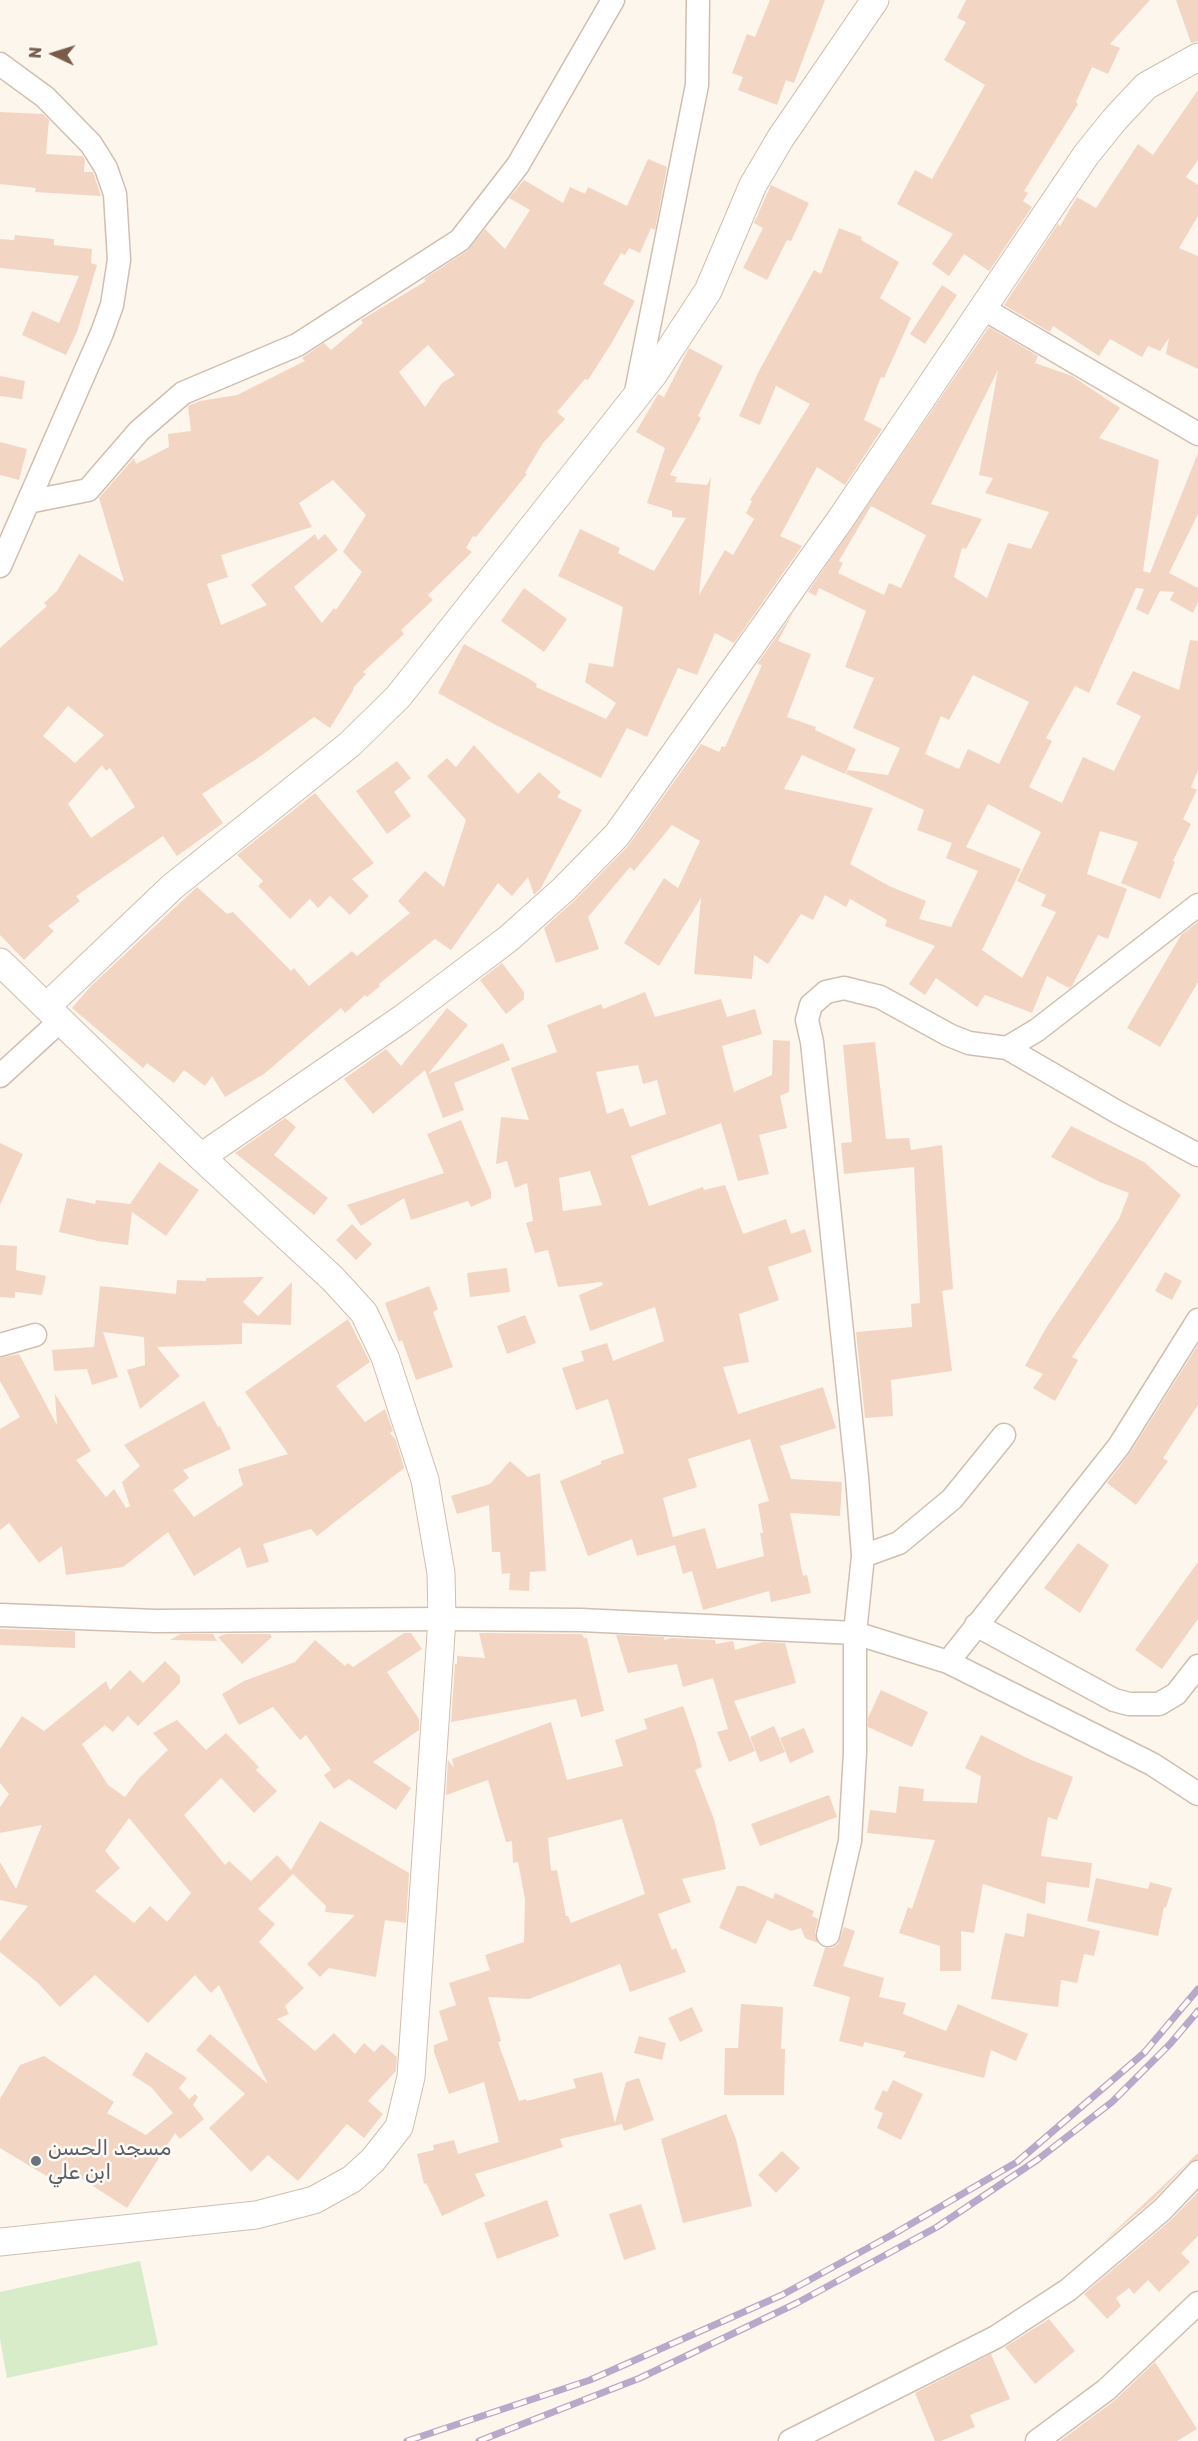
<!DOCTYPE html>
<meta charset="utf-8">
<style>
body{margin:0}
#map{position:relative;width:1198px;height:2441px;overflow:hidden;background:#fdf6ec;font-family:Rubik,sans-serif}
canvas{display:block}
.north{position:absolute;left:24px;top:24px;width:60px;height:60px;-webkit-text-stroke:4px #fffaf3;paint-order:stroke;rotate:274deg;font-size:16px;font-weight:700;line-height:24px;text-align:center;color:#7a5c4d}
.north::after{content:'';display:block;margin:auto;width:21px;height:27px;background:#7a5c4d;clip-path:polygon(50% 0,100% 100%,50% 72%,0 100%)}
</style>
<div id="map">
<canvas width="1198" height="2441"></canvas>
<div class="north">N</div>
</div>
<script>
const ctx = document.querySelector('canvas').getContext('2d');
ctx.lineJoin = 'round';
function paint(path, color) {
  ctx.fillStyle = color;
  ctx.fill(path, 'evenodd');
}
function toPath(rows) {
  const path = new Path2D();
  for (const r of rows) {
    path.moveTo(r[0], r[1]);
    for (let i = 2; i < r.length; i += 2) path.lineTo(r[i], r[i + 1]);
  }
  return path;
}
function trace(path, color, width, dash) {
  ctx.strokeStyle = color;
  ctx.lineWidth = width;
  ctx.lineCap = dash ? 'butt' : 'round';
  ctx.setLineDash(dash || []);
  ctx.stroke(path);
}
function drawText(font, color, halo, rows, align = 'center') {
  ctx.font = font + ' Rubik,Cairo,sans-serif';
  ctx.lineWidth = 5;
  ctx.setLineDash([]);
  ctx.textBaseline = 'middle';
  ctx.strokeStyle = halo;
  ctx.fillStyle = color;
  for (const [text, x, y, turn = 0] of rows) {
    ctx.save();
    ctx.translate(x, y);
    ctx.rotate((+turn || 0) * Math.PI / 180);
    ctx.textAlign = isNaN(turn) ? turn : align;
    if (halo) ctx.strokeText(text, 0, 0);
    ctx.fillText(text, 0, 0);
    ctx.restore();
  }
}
paint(toPath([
 [140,2261,158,2345,7,2378,0,2339,0,2292]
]), '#d8ecc9');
paint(toPath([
 [770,0,825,0,794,83,786,80,777,105,738,90,743,77,732,73,747,34,755,37],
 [966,0,1150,0,1110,44,1120,48,1108,74,1092,67,1076,102,1078,104,1024,191,1028,193,1023,201,1032,207,989,271,964,254,949,276,932,264,953,234,897,204,915,170,932,179,985,85,944,60,966,22,957,18],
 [1176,0,1198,0,1198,41,1191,43],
 [1198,90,1198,160,1186,177,1198,185,1198,216,1179,248,1198,256,1198,369,1166,354,1169,338,1160,351,1148,346,1142,357,1110,339,1099,356,1053,326,1050,332,1004,305,1058,224,1060,226,1077,197,1096,208,1138,144,1153,155],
 [0,112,43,114,49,120,46,154,82,156,85,159,84,172,93,172,101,196,35,192,36,188,0,184],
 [648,159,667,167,655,230,651,228,640,253,629,248,625,255,621,253,603,284,635,301,611,344,588,380,585,379,557,412,565,419,543,443,525,473,527,474,476,537,473,536,466,548,472,552,428,595,433,600,401,630,404,634,363,672,366,674,353,688,354,689,330,728,314,717,258,758,202,794,223,823,177,856,163,836,76,896,80,901,48,926,54,931,24,960,0,935,0,648,47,606,44,603,57,591,79,554,124,582,99,498,134,458,136,464,169,447,168,434,191,431,188,406,190,405,200,401,237,395,305,361,302,358,324,343,331,350,363,323,361,320,426,281,424,279,467,251,485,229,505,249,530,210,509,198,524,180,563,203,570,187,585,194,588,187,627,206],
 [428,345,455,375,442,383,425,407,399,372],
 [333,480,366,515,343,552,362,572,336,610,334,608,322,623,294,587,338,550,325,534,318,540,315,534,251,585,267,605,221,625,207,584,228,577,221,555,312,527,299,503],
 [68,706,104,735,75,763,43,736],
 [102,765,106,771,110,768,135,807,91,838,68,804],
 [771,185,809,203,791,241,787,240,767,280,743,268,763,228,754,223],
 [839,228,862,237,861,240,899,262,880,298,911,318,884,378,881,377,864,420,882,429,845,485,817,467,780,536,802,546,734,643,715,633,697,675,678,668,647,737,627,728,601,778,492,723,438,693,464,644,526,677,537,684,536,687,606,719,616,703,585,682,589,663,613,667,623,607,558,576,580,529,620,548,618,553,654,571,686,518,672,517,672,511,647,503,665,448,636,432,658,394,664,397,689,348,723,366,698,416,701,418,670,475,677,477,675,482,707,485,711,477,699,595,725,550,733,555,754,519,746,513,752,501,750,500,810,404,776,386,760,425,739,416,758,373,814,270,821,274],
 [15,235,54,239,54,245,92,249,91,263,97,265,77,332,66,355,22,335,32,311,59,323,79,276,0,268,0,239,14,240],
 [942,285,957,295,925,344,910,334],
 [989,327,1038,356,1035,363,1072,376,1120,408,1099,438,1159,460,1143,571,1150,573,1198,453,1198,514,1169,573,1198,588,1198,602,1193,613,1170,600,1174,592,1160,591,1148,615,1136,609,1144,589,1136,588,1089,693,1075,686,1046,738,1052,741,1029,787,1062,803,1083,757,1114,771,1141,716,1116,704,1133,671,1179,690,1190,640,1198,641,1198,770,1191,787,1197,790,1183,819,1191,824,1173,861,1175,862,1160,899,1121,883,1138,842,1100,831,1087,874,1127,889,1108,939,1098,935,1072,986,1069,988,1047,976,1032,1013,985,995,977,1007,936,978,925,995,909,984,935,946,885,926,887,920,850,899,846,907,825,895,813,920,801,914,768,964,754,955,752,979,694,974,701,898,659,966,624,943,664,878,678,888,700,841,672,825,634,871,630,867,588,917,599,949,556,963,544,928,575,900,628,846,701,744,719,752,722,746,725,747,762,665,757,664,793,613,778,641,811,654,787,717,816,727,815,730,856,749,845,774,802,755,784,789,873,808,850,864,889,886,926,901,919,919,951,927,978,871,946,858,952,843,917,830,924,810,846,774,847,770,888,775,900,748,853,728,874,678,845,667,866,611,819,588,816,596,808,592],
 [998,370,979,475,993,478,985,493,1049,512,1031,549,1008,543,987,598,954,577,962,548,966,549,982,519,931,504],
 [871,506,926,535,901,588,889,583,884,595,838,573,843,563,839,561],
 [973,675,1029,702,999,764,968,749,959,769,925,754,941,716,949,720],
 [988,804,1041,832,1017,881,1046,895,1041,906,1056,912,1022,978,982,950,1021,869,966,847],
 [0,376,25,381,22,399,0,396],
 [0,442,27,449,19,480,0,475],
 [524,588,567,619,544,652,501,621],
 [474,745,518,794,539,772,561,792,557,797,582,810,541,888,534,895,528,877,512,896,498,883,451,950,435,939,379,984,380,986,367,997,365,995,345,1013,341,1008,264,1074,225,1097,212,1076,205,1086,184,1070,174,1083,147,1063,143,1068,72,1008,91,986,197,887,227,914,233,912,291,971,294,968,309,986,352,951,357,956,410,913,398,901,425,871,444,887,466,820,427,776,447,758,456,767],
 [397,761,411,778,394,792,411,816,387,834,356,791],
 [315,793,374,863,352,879,369,896,350,915,330,896,318,908,310,899,290,919,258,886,263,881,237,855],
 [1198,922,1198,982,1160,1047,1127,1028,1181,935],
 [502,963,524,992,524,999,506,1014,480,980],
 [645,992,655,1017,721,999,727,1017,755,1009,762,1034,722,1046,734,1092,772,1075,773,1040,790,1041,789,1092,780,1096,787,1128,759,1135,769,1174,738,1181,721,1123,631,1156,649,1206,703,1187,704,1190,725,1185,743,1234,786,1219,791,1234,805,1229,812,1252,768,1267,779,1300,739,1314,749,1362,723,1367,738,1414,823,1387,836,1428,780,1446,791,1479,842,1482,840,1516,790,1513,803,1576,807,1575,811,1593,771,1602,769,1591,703,1610,692,1571,683,1574,675,1545,637,1556,632,1539,588,1556,560,1481,601,1464,601,1461,624,1453,608,1399,576,1410,562,1368,584,1361,581,1351,607,1343,613,1361,664,1341,655,1307,590,1331,579,1295,603,1285,602,1282,558,1287,548,1250,535,1253,526,1223,533,1221,527,1183,515,1188,507,1161,496,1164,501,1117,529,1120,511,1068,557,1052,547,1025,601,1004,603,1009],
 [638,1065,643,1084,657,1080,666,1114,630,1127,623,1108,607,1114,596,1072],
 [590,1171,602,1205,563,1211,559,1178],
 [750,1439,769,1501,758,1504,763,1533,760,1533,764,1556,717,1569,705,1528,673,1537,663,1498,697,1487,688,1459],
 [447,1008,468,1025,428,1074,503,1043,510,1060,454,1083,464,1110,443,1118,425,1070,373,1114,344,1079,386,1049,401,1066],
 [875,1042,886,1139,909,1138,911,1150,942,1145,953,1289,942,1291,952,1371,891,1380,893,1416,865,1418,856,1332,912,1327,911,1304,920,1303,914,1167,844,1174,841,1143,852,1142,843,1045],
 [285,1118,296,1127,274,1155,328,1198,314,1215,235,1153],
 [461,1120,491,1191,491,1198,471,1207,468,1201,411,1220,404,1198,361,1226,347,1205,444,1173,427,1134],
 [1071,1126,1144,1162,1181,1195,1072,1357,1078,1360,1055,1401,1033,1388,1043,1374,1025,1366,1046,1328,1119,1219,1129,1193,1100,1182,1051,1157],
 [0,1143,23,1154,0,1205],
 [159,1162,199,1190,166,1236,132,1212,128,1245,98,1241,59,1232,67,1198,95,1204,96,1200,130,1204],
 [352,1224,372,1244,356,1260,336,1240],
 [0,1245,17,1246,16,1270,46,1276,42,1295,15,1292,15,1298,0,1297],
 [507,1268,510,1292,470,1297,467,1273],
 [1165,1272,1182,1281,1172,1300,1155,1291],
 [264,1277,243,1302,258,1316,292,1282,291,1325,242,1323,242,1344,157,1347,180,1376,140,1409,127,1370,145,1365,144,1337,103,1332,118,1377,92,1385,87,1369,54,1371,52,1350,94,1347,100,1286,176,1294,177,1280,206,1281,206,1278],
 [429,1286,438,1309,433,1312,453,1367,416,1380,402,1340,399,1342,385,1303],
 [525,1315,536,1343,507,1354,497,1326],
 [348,1319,370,1362,336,1386,365,1422,385,1409,393,1431,390,1433,396,1440,404,1468,317,1536,311,1529,263,1544,269,1562,247,1568,240,1547,194,1576,168,1532,123,1567,66,1575,62,1546,39,1563,9,1523,0,1530,0,1429,20,1417,0,1381,0,1358,19,1354,57,1425,55,1394,91,1451,76,1460,106,1497,114,1489,126,1508,130,1506,122,1482,140,1466,124,1445,204,1401,218,1427,220,1426,231,1449,183,1470,189,1478,173,1490,194,1517,243,1485,238,1469,288,1454,245,1392],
 [1198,1345,1198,1405,1163,1458,1168,1461,1136,1505,1107,1483,1130,1453],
 [510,1461,528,1477,540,1473,546,1571,530,1572,529,1591,509,1590,510,1573,502,1574,500,1552,492,1552,489,1505,457,1514,451,1496,490,1484],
 [1078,1543,1109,1565,1080,1613,1044,1588],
 [1198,1562,1198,1619,1162,1669,1135,1650],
 [0,1629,75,1631,75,1648,0,1645],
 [404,1633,411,1633,422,1649,387,1672,419,1719,419,1730,373,1762,411,1788,396,1810,349,1779,334,1789,324,1775,331,1770,306,1735,300,1740,273,1707,239,1725,222,1694,244,1681,295,1662,315,1640,345,1666,348,1663,353,1667],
 [479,1633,582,1634,584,1638,587,1638,604,1711,581,1717,576,1699,451,1722,455,1664,457,1664,457,1656,485,1658],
 [181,1634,213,1634,217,1641,170,1640],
 [226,1634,270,1634,272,1637,242,1664,218,1637],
 [616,1635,664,1637,664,1640,672,1638,715,1640,716,1644,733,1641,735,1650,763,1642,785,1643,796,1683,734,1701,755,1751,729,1762,717,1732,728,1729,713,1678,683,1687,677,1664,628,1673],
 [165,1661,180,1676,180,1683,138,1726,128,1716,113,1732,105,1725,82,1744,108,1785,125,1797,139,1778,168,1750,153,1733,177,1720,206,1750,226,1733,259,1767,256,1770,277,1791,254,1813,221,1778,184,1815,225,1865,229,1861,251,1881,277,1855,291,1870,320,1821,409,1873,406,1923,385,1920,376,1977,329,1968,320,1977,307,1964,355,1915,325,1912,326,1906,293,1874,258,1909,275,1924,259,1942,304,1988,285,2006,289,2014,277,2019,315,2051,334,2033,355,2054,364,2043,374,2052,382,2044,397,2057,396,2071,368,2101,383,2114,364,2138,347,2124,298,2181,268,2155,251,2172,209,2128,245,2094,196,2050,210,2034,268,2084,219,1985,211,1993,195,1975,148,2023,95,1975,60,2007,38,1983,0,1952,0,1941,28,1906,0,1900,0,1862,16,1889,42,1825,0,1833,0,1807,9,1794,0,1783,0,1749,22,1716,44,1731,106,1681,110,1690,130,1670,143,1683],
 [129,1818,191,1893,167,1922,150,1906,134,1923,95,1891,120,1868,105,1851],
 [881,1690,928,1712,912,1747,868,1727,868,1718],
 [683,1706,695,1740,702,1767,695,1770,714,1819,726,1869,682,1879,691,1902,658,1914,672,1950,676,1948,686,1972,630,1992,620,1964,529,1999,488,1997,501,2041,498,2042,519,2101,526,2099,527,2101,576,2088,573,2079,602,2072,615,2123,626,2082,639,2078,654,2120,624,2131,622,2124,560,2139,563,2147,475,2174,485,2196,442,2216,426,2183,424,2184,417,2154,434,2150,433,2145,454,2140,458,2154,499,2142,484,2082,449,2094,434,2052,434,2045,448,2040,439,2011,456,2005,449,1983,490,1970,485,1955,524,1942,525,1899,518,1862,513,1863,512,1841,506,1842,488,1780,446,1795,448,1760,454,1768,452,1759,551,1722,567,1780,623,1766,615,1740,647,1729,644,1719],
 [622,1819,645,1894,571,1923,568,1916,566,1916,557,1870,551,1871,548,1838],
 [774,1726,785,1752,760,1762,750,1737],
 [804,1728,814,1752,790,1763,780,1738],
 [981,1735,1027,1758,1073,1777,1057,1820,1048,1817,1041,1856,1092,1863,1089,1888,1047,1882,1045,1904,983,1884,974,1933,961,1931,961,1971,940,1971,940,1946,899,1933,908,1907,912,1909,935,1840,867,1833,870,1810,896,1813,899,1786,924,1789,923,1801,977,1803,981,1776,965,1768],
 [829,1795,837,1817,760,1846,751,1824],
 [1096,1878,1148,1889,1150,1882,1172,1888,1166,1908,1164,1907,1158,1936,1087,1921],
 [737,1886,744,1886,773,1899,775,1893,814,1911,812,1916,818,1919,815,1933,818,1943,805,1938,801,1928,791,1931,767,1920,756,1944,719,1928],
 [1027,1913,1100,1931,1094,1956,1084,1954,1077,1983,1061,1980,1058,2007,991,1999,1005,1933,1024,1937],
 [844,1927,855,1931,843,1966,884,1978,879,1997,906,2003,903,2014,946,2031,958,2004,1028,2034,1016,2061,991,2050,984,2078,903,2057,906,2052,864,2042,863,2047,839,2041,850,1997,813,1986,825,1948,832,1948,838,1944],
 [741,2004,783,2007,781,2049,785,2049,784,2095,724,2095,725,2048,738,2048],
 [692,2007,703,2031,680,2042,668,2018],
 [639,2036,666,2043,662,2060,634,2053],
 [146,2052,187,2078,179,2088,189,2099,195,2094,198,2097,193,2105,204,2119,180,2139,175,2133,127,2208,68,2170,58,2183,0,2148,0,2099,20,2065,44,2056,114,2102,107,2113,146,2135,173,2113,151,2087,132,2075],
 [893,2080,923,2094,901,2140,877,2128,883,2113,874,2109,883,2090,887,2092],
 [726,2114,736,2139,752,2206,683,2223,661,2139],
 [782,2151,800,2168,776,2193,758,2175],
 [1198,2153,1198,2159,1188,2163,1153,2200,1101,2244],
 [1198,2192,1198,2236,1181,2253,1190,2262,1159,2292,1148,2280,1134,2294,1129,2288,1116,2298,1121,2306,1107,2319,1084,2294,1171,2220],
 [547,2200,559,2236,497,2259,484,2223],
 [641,2204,656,2249,624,2260,609,2214],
 [1049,2319,1075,2351,1035,2384,1005,2347],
 [991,2354,1010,2399,970,2415,975,2427,941,2441,935,2441,915,2393],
 [1155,2362,1197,2429,1177,2441,1060,2441,1114,2401]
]), '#f3d5c3');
const minor = toPath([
 [0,64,45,97,91,144,106,168,115,194,119,260,112,305,102,333,0,566],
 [984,309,1198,434],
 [635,397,697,85,698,0],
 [28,502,88,490,139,431,183,393,297,345,460,240,518,165,613,0],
 [1007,1048,1119,1113,1198,1155],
 [0,1076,60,1021],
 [0,1345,35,1335],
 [863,1556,899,1543,952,1499,1004,1435],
 [0,1615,156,1621,442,1619,581,1620,855,1633,948,1662,1152,1764,1198,1794],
 [976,1625,1114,1700,1129,1704,1159,1704,1176,1694,1198,1666],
 [948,1662,1119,1446,1198,1320],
 [828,1935,850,1841,855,1752,855,1633,863,1556,857,1477,812,1042,807,1020,811,1005,826,992,844,988,880,997,949,1035,969,1043,1007,1048,1037,1030,1198,905],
 [790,2441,996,2337,1068,2290,1162,2210,1198,2172],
 [1037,2441,1106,2390,1198,2303]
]);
const tertiary = toPath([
 [0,962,201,1157,333,1279,364,1313,385,1357,425,1480,441,1573,442,1619,411,2077,399,2127,373,2160,352,2179,314,2200,256,2215,0,2242],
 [46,1007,172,887,350,744,398,697,653,375,708,291,753,185,780,139,875,0],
 [201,1157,403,1018,508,939,564,889,617,835,840,520,1086,155,1115,119,1146,86,1198,57]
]);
trace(minor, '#d1beb0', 25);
trace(tertiary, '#d1beb0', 29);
trace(minor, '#fff', 22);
trace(tertiary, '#fff', 27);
const rail = toPath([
 [407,2441,590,2380,782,2295,897,2232,1017,2162,1144,2053,1198,1989],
 [479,2441,640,2378,797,2303,937,2227,1037,2160,1112,2102,1170,2044,1198,2011]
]);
trace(rail, '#b9a8c9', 7);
trace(rail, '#fffaf3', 4.5, [14]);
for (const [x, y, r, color] of [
 [36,2161,6,"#6b7280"]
]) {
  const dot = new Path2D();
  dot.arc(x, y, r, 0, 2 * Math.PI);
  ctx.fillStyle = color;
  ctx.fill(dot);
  trace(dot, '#fffaf3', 2);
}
drawText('21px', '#5b616d', '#fffaf3', [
 ["مسجد الحسن",48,2149],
 ["ابن علي",48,2173]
], 'left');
</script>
